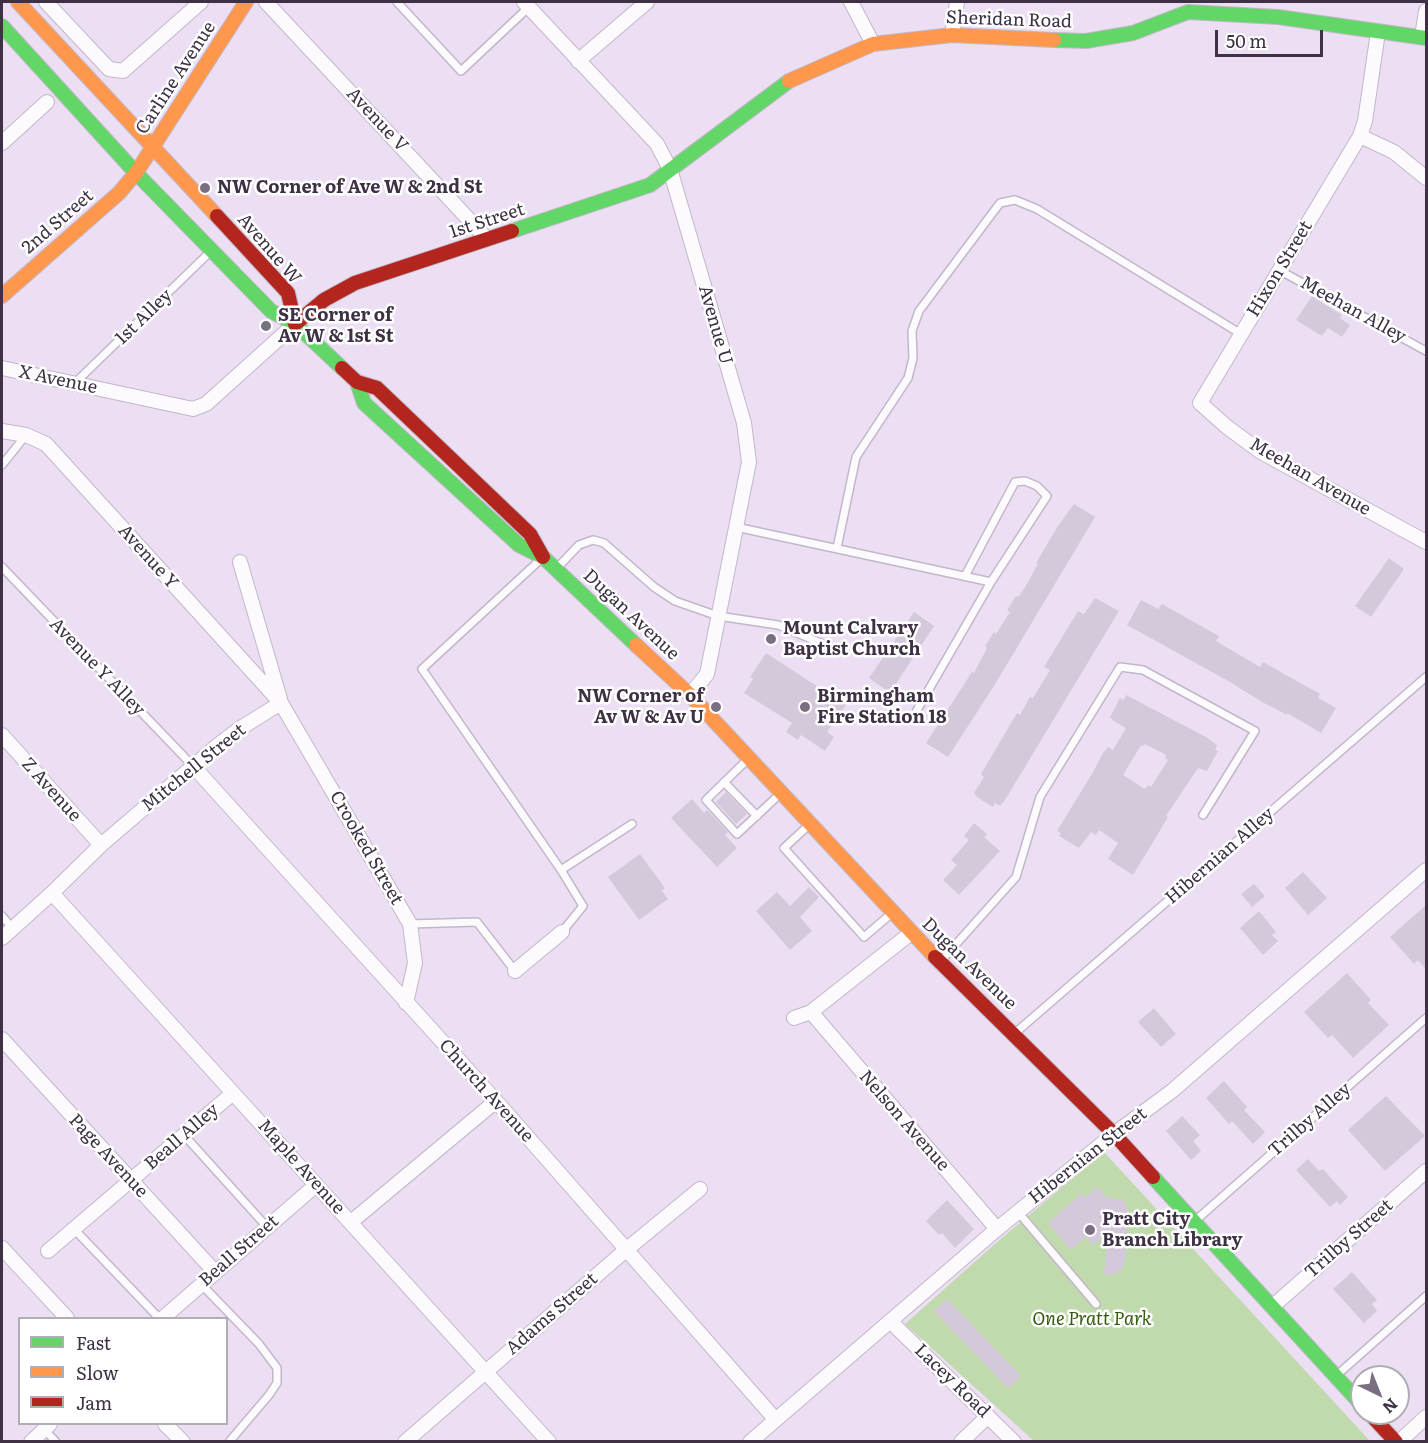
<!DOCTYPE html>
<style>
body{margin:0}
#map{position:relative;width:1428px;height:1443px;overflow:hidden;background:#ecdff4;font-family:Literata,serif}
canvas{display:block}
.frame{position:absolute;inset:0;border:3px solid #3d3143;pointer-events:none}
.legend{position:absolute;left:18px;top:1317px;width:210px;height:108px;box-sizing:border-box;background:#fff;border:2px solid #b1adb4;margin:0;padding:8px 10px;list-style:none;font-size:18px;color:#3d3143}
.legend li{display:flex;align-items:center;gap:12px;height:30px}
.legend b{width:30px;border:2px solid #b1adb4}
.north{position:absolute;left:1350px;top:1365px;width:60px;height:60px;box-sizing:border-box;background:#fff;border:2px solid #b1adb4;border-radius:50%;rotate:137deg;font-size:16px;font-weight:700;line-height:24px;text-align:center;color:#3d3143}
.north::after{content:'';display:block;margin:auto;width:21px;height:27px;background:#7a6e81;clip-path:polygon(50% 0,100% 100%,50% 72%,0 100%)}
.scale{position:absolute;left:1215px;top:30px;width:108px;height:27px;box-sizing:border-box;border:3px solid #3d3143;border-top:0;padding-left:8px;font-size:18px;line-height:21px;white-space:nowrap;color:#3d3143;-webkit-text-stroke:4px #fff;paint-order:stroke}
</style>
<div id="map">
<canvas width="1428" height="1443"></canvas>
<div class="frame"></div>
<ul class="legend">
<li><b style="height:8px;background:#63d668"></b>Fast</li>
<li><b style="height:8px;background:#ff974d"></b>Slow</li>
<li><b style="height:8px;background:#b3261e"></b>Jam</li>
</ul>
<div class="north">N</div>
<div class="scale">50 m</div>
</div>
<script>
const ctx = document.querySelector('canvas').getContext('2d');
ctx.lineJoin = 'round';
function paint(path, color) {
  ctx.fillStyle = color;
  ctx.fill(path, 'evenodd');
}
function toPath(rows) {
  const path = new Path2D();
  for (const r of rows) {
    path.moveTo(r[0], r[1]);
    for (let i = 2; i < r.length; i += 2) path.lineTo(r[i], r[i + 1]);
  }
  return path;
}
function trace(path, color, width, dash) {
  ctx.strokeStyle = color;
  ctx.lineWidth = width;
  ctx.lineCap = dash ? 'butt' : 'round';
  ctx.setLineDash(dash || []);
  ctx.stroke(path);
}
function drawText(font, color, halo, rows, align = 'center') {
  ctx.font = font + ' Literata,serif';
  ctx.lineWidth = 5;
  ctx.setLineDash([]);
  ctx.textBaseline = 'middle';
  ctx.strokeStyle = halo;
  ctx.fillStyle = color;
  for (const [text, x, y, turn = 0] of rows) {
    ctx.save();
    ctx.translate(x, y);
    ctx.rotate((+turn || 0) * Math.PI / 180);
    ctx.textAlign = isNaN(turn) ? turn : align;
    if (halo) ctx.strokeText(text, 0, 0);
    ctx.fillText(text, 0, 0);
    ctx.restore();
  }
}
paint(toPath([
 [1104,1152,1370,1441,1034,1441,905,1324,996,1243]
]), '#c1daad');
paint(toPath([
 [1312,296,1342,315,1340,318,1350,325,1342,337,1328,328,1322,336,1296,320],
 [1074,504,1095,517,994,686,948,757,926,743,972,672,974,673,987,648,985,646,994,632,996,634,1010,612,1007,610,1016,596,1018,597,1024,589,1038,564,1036,563,1058,526],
 [1389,558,1404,569,1371,617,1355,606],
 [1095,598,1119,611,1005,800,1000,806,995,803,993,807,977,797,974,793,984,777,981,774,1017,713,1020,715,1030,697,1033,698,1050,670,1044,667,1078,611,1084,614],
 [1141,600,1158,609,1162,604,1219,636,1216,641,1260,667,1263,662,1320,694,1318,698,1336,708,1321,733,1287,713,1287,715,1262,702,1230,682,1127,625],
 [914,612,934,626,890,693,869,678],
 [766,653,846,705,827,732,834,737,825,751,801,735,798,740,786,732,792,723,744,693,753,679,750,677],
 [1126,695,1206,737,1217,745,1215,750,1218,751,1207,771,1198,768,1166,816,1168,817,1152,844,1133,875,1108,859,1118,843,1099,830,1096,835,1091,832,1079,848,1059,836,1061,833,1057,831,1093,772,1103,753,1108,747,1113,750,1126,728,1112,720,1112,719,1110,717,1120,698,1124,700],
 [1145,744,1166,755,1165,758,1168,760,1151,787,1148,785,1145,789,1123,775,1141,745,1143,746],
 [726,792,747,814,736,824,716,802],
 [692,799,704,813,707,810,728,832,725,835,737,848,717,867,671,818],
 [974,823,987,834,984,837,1000,851,959,895,943,880,957,865,951,860,969,840,964,836],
 [640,854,665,888,662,891,668,899,639,920,608,877],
 [1303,872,1327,898,1308,915,1285,888],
 [1254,884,1265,896,1252,907,1241,894],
 [809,887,819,897,800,917,812,931,790,950,756,911,777,892,790,906],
 [1426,905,1426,969,1418,960,1414,964,1390,937],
 [1259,911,1276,932,1272,935,1278,941,1263,955,1240,928],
 [1347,973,1371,1000,1368,1003,1389,1025,1353,1058,1332,1035,1328,1038,1304,1012],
 [1154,1008,1176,1034,1161,1047,1138,1022],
 [1224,1081,1247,1107,1244,1110,1265,1132,1253,1144,1232,1121,1229,1124,1206,1098],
 [1386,1096,1425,1136,1385,1171,1348,1130],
 [1182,1116,1200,1135,1193,1141,1201,1151,1191,1160,1166,1131],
 [1308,1159,1319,1171,1323,1169,1348,1197,1340,1205,1337,1201,1330,1207,1296,1170],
 [1098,1187,1107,1198,1123,1200,1128,1209,1125,1262,1121,1270,1113,1275,1104,1275,1108,1235,1093,1245,1085,1237,1071,1250,1048,1223,1082,1193,1085,1197],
 [947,1200,974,1229,955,1248,942,1233,939,1235,926,1221],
 [1352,1272,1377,1300,1372,1304,1377,1311,1364,1323,1333,1289],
 [947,1299,1021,1376,1008,1388,934,1311]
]), '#d4c9db');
const lane = toPath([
 [397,2,461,71,529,7],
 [1279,270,1426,351],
 [79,385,79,379,210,252],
 [2,465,26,435],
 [736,527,991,582,1047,496,1037,486,1025,481,1015,482,965,576],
 [837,548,856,457,908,378,913,358,912,331,919,311,1000,203,1015,200,1037,209,1241,334],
 [541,559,422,669,561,870,632,824],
 [2,567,193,766],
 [558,567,579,545,593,540,604,543,654,587,675,601,718,616,778,625,828,646],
 [917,710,991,582],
 [748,759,706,800,737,834,781,793],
 [724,782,757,816],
 [810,824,784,848,864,937,892,913],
 [561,870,583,906,562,932],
 [2,916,13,929],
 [410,924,477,922,515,971],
 [941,961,1016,877,1040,797,1120,667,1143,670,1255,731,1203,815],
 [1014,1034,1426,677],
 [184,1135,267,1227],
 [1018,1212,1096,1304],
 [1196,1220,1426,1018],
 [74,1229,159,1318],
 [201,1284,259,1344,277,1368,277,1383,269,1395,229,1442],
 [1337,1375,1426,1296],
 [44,1429,56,1442]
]);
const street = toPath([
 [46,2,109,69,123,71,201,2],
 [266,2,487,239],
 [524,2,657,144,670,169,744,423,749,462,707,674,690,695],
 [851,2,873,44],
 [1378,32,1365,121,1360,136,1200,403,1227,427,1261,452,1426,542],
 [952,35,957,2],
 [1422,37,1426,11],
 [578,61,647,2],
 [1360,136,1394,152,1426,178],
 [2,143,47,102],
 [2,368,193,409,206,404,295,324],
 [2,431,26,435,46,444,281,703,410,924,415,963,406,1003],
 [240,562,280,699],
 [2,735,101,845],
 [193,766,496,1101,775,1419],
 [52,893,549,1442],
 [2,938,52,893,101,845,218,745,239,729,281,703],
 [515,971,562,932],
 [811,1012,997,1229],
 [794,1018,811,1012,911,933],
 [2,1039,215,1272],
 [351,1222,496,1101],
 [2,1248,67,1318],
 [48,1251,233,1093],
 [1272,1307,1426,1171],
 [163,1318,316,1185],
 [890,1321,1014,1442],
 [165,1424,183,1442],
 [31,1442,50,1424],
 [405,1442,627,1249,700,1189],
 [750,1442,997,1229,1114,1134,1172,1091,1426,870],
 [961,1442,988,1416],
 [1399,1442,1426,1417]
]);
const fast = toPath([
 [2,26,136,173,271,311,295,324,342,368],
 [1054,40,1086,41,1133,33,1188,12,1278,17,1426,38],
 [512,231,650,185,789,81],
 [357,382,364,403,519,545,543,557,636,645],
 [1153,1177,1362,1405]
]);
const slow = toPath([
 [18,2,217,216],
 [789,81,873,44,952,35,1054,40],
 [2,296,119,193,136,173,246,2],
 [636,645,690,695,935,957]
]);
const jam = toPath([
 [217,216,288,293,295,324],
 [295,324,324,300,355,283,512,231],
 [342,368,357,382,377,388,530,534,543,557],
 [935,957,1114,1134,1153,1177],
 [1369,1413,1396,1442]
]);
trace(lane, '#c2b7c9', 10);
trace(street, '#c2b7c9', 16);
trace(fast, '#c2b7c9', 16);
trace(slow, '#c2b7c9', 16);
trace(jam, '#c2b7c9', 16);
trace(lane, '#fcfafd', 7);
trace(street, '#fcfafd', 14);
trace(fast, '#63d668', 14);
trace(slow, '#ff974d', 14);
trace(jam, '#b3261e', 14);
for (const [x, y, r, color] of [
 [205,188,6,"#7a6e81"],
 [266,326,6,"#7a6e81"],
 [771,639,6,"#7a6e81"],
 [716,707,6,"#7a6e81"],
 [805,707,6,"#7a6e81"],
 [1090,1230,6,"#7a6e81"]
]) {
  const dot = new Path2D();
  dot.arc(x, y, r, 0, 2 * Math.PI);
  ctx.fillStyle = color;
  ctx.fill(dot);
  trace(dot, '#fff', 2);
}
drawText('18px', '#3d3143', '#fff', [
 ["Sheridan Road",1009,20,2],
 ["Carline Avenue",176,78,-57],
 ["Avenue V",377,120,47],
 ["1st Street",487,221,-18],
 ["2nd Street",58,222,-41],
 ["Avenue W",269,249,49],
 ["Hixon Street",1280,269,-59],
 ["Meehan Alley",1353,310,29],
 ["1st Alley",144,317,-44],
 ["Avenue U",715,325,74],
 ["X Avenue",58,380,12],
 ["Meehan Avenue",1310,477,30],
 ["Avenue Y",148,557,48],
 ["Dugan Avenue",631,615,43],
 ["Avenue Y Alley",97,667,46],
 ["Mitchell Street",194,768,-39],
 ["Z Avenue",51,790,48],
 ["Crooked Street",366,848,60],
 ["Hibernian Alley",1220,856,-41],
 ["Dugan Avenue",969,964,44],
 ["Church Avenue",486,1091,48],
 ["Trilby Alley",1310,1120,-41],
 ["Nelson Avenue",904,1121,49],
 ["Beall Alley",182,1137,-41],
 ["Page Avenue",108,1156,47],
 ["Hibernian Street",1088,1156,-38],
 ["Maple Avenue",301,1167,48],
 ["Trilby Street",1349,1239,-41],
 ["Beall Street",239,1251,-41],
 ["Adams Street",552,1314,-41],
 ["Lacey Road",952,1381,44]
]);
drawText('bold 18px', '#3d3143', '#fff', [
 ["NW Corner of Ave W & 2nd St",217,188],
 ["SE Corner of",278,316],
 ["Av W & 1st St",278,337],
 ["Mount Calvary",783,629],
 ["Baptist Church",783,650],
 ["NW Corner of",704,697,"right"],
 ["Av W & Av U",704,718,"right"],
 ["Birmingham",817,697],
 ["Fire Station 18",817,718],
 ["Pratt City",1102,1220],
 ["Branch Library",1102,1241]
], 'left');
drawText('italic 18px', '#34590f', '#fff', [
 ["One Pratt Park",1092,1320]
]);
</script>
